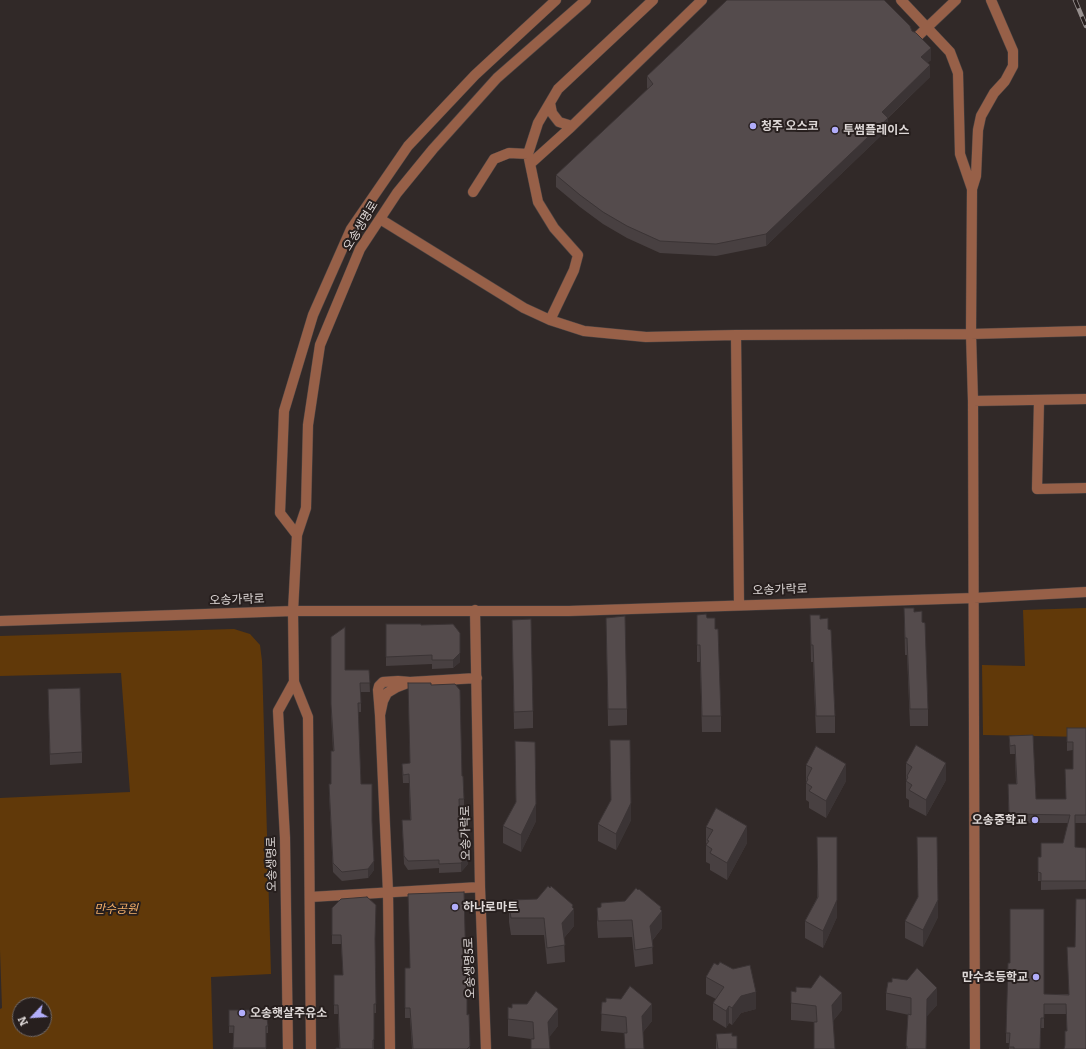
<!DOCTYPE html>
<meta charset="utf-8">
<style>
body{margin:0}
#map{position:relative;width:1086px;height:1049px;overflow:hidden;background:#312928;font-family:Literata,serif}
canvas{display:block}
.north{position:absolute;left:12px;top:997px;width:40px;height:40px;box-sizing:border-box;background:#271f1e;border:1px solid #706968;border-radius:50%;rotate:245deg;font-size:11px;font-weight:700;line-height:16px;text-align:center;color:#ded8d7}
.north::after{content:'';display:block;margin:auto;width:14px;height:18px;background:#b1adfa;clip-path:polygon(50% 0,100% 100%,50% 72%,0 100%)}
</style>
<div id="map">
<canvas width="1086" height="1049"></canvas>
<div class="north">N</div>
</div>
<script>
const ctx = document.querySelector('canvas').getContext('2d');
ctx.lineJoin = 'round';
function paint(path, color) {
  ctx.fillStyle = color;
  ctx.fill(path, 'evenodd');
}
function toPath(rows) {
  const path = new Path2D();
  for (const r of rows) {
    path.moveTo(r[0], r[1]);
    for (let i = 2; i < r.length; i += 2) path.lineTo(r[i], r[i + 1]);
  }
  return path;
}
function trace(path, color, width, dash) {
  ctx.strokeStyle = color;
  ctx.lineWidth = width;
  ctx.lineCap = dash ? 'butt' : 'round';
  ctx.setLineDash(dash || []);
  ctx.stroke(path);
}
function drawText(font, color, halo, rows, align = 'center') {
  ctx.font = font + ' Literata,"Noto Sans KR",serif';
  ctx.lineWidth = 4;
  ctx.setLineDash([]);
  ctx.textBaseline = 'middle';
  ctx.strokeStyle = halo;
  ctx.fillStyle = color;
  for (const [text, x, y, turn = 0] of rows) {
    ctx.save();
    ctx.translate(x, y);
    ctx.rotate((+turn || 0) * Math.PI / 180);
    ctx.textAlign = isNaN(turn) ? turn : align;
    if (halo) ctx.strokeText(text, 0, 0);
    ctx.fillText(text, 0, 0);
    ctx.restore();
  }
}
paint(toPath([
 [1086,608,1086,737,983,735,982,665,1025,666,1023,610],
 [234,629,250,634,260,645,262,661,271,974,211,977,213,1049,0,1049,0,1009,2,1008,0,950,0,798,130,792,121,673,0,676,0,636],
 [20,1005,44,1005,44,1029,20,1029]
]), '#613909');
const minor = toPath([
 [901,0,950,52,958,73,960,154,972,189,971,334,973,401,975,1049],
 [916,38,956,0],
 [550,103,552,113,559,122,572,126],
 [530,164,570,128,702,0],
 [972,189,976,176,978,130,981,116,994,93,1005,81,1013,66,1013,51,991,0],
 [473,192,494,159,509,153,528,154],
 [380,219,524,308,550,320,584,331,646,337,736,335,971,334,1086,331],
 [550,320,574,270,578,255,554,228,538,202,528,154,538,123,558,89,653,0],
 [736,335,739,605],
 [973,401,1086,399],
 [1039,401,1037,489,1086,488],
 [297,535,280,513,284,411,313,315,351,229,408,146,475,75,556,0],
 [475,610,480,887,486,1049],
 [0,621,293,611,569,611,974,598,1086,592],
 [410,682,397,687,387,693,383,701,380,715,378,690,379,686,383,682,398,681,410,682,477,678],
 [380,715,388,892,390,1049],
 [310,897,480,887],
 [288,1049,285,838,278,711,294,682],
 [311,1049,308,717,294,682,293,611,297,535,306,508,308,425,320,345,360,249,397,193,433,149,497,78,586,0]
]);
trace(minor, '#4d4544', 11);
trace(minor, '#976048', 10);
const rail = toPath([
 [1075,0,1086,26]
]);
trace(rail, '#97908f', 4.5);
trace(rail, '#271f1e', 3, [9]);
paint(toPath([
 [912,31,931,60,927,63,930,77,888,118,888,129,766,246,716,256,660,253,627,238,603,224,580,207,556,187,556,175,648,89,647,88,647,76],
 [904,608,914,612,922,622,928,709,928,726,910,726,907,655,905,655],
 [697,615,707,618,715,629,721,716,721,732,702,732,700,662,697,662],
 [810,615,820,619,828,629,835,716,835,733,816,733,813,662,811,662],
 [606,618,627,709,627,725,608,726],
 [512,620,533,711,533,728,514,729],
 [386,624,421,625,460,633,460,662,453,668,432,669,432,664,386,666],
 [331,637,345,670,369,670,370,692,361,692,361,712,358,712,361,784,372,822,374,870,368,878,342,881,333,872,329,793,329,784,331,784,333,751,331,713],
 [431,685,462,776,464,799,464,808,459,807,460,826,468,864,461,872,439,873,439,868,408,870,404,864,402,820,410,820,409,783,403,783,402,764,410,763],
 [48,689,82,752,82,763,50,765],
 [1067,728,1086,728,1086,823,1075,823,1075,847,1086,848,1086,889,1041,890,1041,881,1038,881,1038,857,1041,857,1063,843,1068,823,1009,823,1008,793,1016,784,1015,754,1010,754,1009,736,1033,735,1036,799,1066,799,1073,769,1073,750,1067,751],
 [610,740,631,820,616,850,598,841,598,824,611,800],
 [515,741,536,821,521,852,503,843,503,826,516,802],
 [906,763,946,780,926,816,909,807,909,800,906,798,906,781,907,780,906,780],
 [806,765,846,781,826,818,809,808,809,802,806,800,806,783,807,782,806,781],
 [706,827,747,843,727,880,710,870,710,864,706,862,706,845,707,844,706,843],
 [817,837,837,917,823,948,805,938,805,921,817,898],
 [917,837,938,917,923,947,905,938,905,921,918,897],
 [509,905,573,908,574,926,564,938,565,962,547,964,544,935,511,935,509,922],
 [601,907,661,910,662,928,652,941,653,964,635,967,632,937,598,938,597,924,597,908],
 [332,908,375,944,376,1013,374,1013,374,1049,339,1048,338,1014,334,1014,334,975,343,975,341,944,332,944],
 [1067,947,1075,947,1086,1049,1065,1046,1065,1031,1067,1031,1066,1014,1044,1014,1044,1028,1041,1028,1040,1049,1009,1049,1009,1043,1006,1043,1006,1033,1044,994,1069,994],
 [714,963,756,1009,741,1013,732,1025,729,1023,726,1028,713,1020,713,1003,716,999,706,994,706,977],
 [405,968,467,1015,470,1049,412,1049,410,1018,405,1018],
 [892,982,937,1005,927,1016,926,1049,906,1049,909,1015,886,1010,886,993],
 [791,991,842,1010,833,1021,814,1022,791,1020],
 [602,1002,652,1021,643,1032,624,1033,601,1031],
 [512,1008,558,1026,549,1037,531,1039,508,1036,508,1019],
 [229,1010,268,1026,268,1033,266,1033,266,1049,233,1049,233,1033,229,1033],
 [716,1034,732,1036,737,1049,716,1049]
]), '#484041');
paint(toPath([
 [931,48,931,60,921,69,921,57],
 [930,65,930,77,882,123,882,112],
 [888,118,888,129,766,246,766,234],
 [460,653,460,662,453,668,453,660],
 [946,763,946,780,926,816,926,800],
 [846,764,846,781,826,818,826,801],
 [631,803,631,820,616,850,616,834],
 [536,804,536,821,521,852,521,835],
 [747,826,747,843,727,880,727,863],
 [468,855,468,864,461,872,461,863],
 [374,861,374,870,368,878,368,869],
 [837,900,837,917,823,948,823,931],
 [938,900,938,917,923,947,923,930],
 [573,905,573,911,574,909,574,926,562,940,562,923],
 [661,907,661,913,662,911,662,928,650,943,650,926],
 [937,988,937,1005,927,1016,927,999],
 [756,992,756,1009,741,1013,732,1025,732,1008,741,996],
 [842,993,842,1010,832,1022,832,1005],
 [652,1004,652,1021,642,1033,642,1016],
 [729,1006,729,1023,726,1028,726,1011],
 [558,1009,558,1026,548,1039,548,1022]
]), '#3b3435');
const building = toPath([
 [727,0,884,0,910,26,912,31,916,33,931,48,921,57,930,65,882,112,888,118,766,234,716,244,660,241,627,226,603,212,580,195,556,175,653,84,647,76,727,0],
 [904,608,914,608,914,612,922,611,922,622,925,623,928,709,910,709,907,638,905,638,904,608],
 [706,614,707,618,715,618,715,629,718,629,721,716,702,716,700,645,697,645,697,615,706,614],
 [810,615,820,615,820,619,828,618,828,629,831,630,835,716,816,716,813,645,811,645,810,615],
 [625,616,627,709,608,709,606,618,625,616],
 [531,619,533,711,514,712,512,620,531,619],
 [386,624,421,624,421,625,453,624,460,633,460,653,453,660,432,660,432,655,386,657,386,624],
 [345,627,345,670,369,670,370,683,360,683,361,703,358,703,361,784,372,784,372,821,374,861,368,869,342,872,333,863,329,784,331,784,331,751,334,751,331,704,331,637,345,627],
 [408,683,431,683,431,685,455,684,460,690,462,776,463,776,464,799,459,799,460,826,467,826,468,855,461,863,439,864,439,860,408,861,404,856,402,820,411,820,409,774,403,775,402,764,410,763,408,683],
 [80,688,82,752,50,754,48,689,80,688],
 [1067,728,1086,728,1086,815,1075,815,1075,847,1086,848,1086,881,1041,881,1041,873,1038,872,1038,857,1041,857,1041,843,1063,843,1070,815,1009,814,1008,784,1017,784,1015,745,1010,746,1009,736,1033,735,1036,799,1066,799,1065,769,1073,769,1073,742,1067,742,1067,728],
 [610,740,630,740,631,803,616,834,598,824,611,800,610,740],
 [515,741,535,742,536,804,521,835,503,826,516,802,515,741],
 [916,745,946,763,926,800,909,790,912,785,906,781,908,777,907,776,912,767,906,763,916,745],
 [816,746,846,764,826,801,809,791,812,787,806,783,808,779,807,778,812,768,806,765,816,746],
 [716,808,747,826,727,863,710,853,712,849,706,845,709,841,707,840,713,830,706,827,716,808],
 [817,837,837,837,837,900,823,931,805,921,818,897,817,837],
 [917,837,937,837,938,900,923,930,905,921,918,897,917,837],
 [548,886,550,888,551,886,573,905,572,907,574,909,562,923,565,945,547,948,544,918,511,918,509,905,513,905,513,900,537,899,548,886],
 [636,888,638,890,639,889,661,907,660,909,662,911,650,926,653,947,635,950,632,920,598,921,597,908,601,907,601,903,625,901,636,888],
 [464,892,466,969,467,969,467,1015,469,1014,470,1046,467,1049,413,1049,410,1008,405,1008,405,968,410,968,408,894,464,892],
 [367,897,376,905,375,939,376,1004,374,1004,374,1040,373,1040,373,1049,336,1049,336,1048,340,1048,338,1005,334,1005,334,975,343,975,341,935,332,935,332,908,341,899,367,897],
 [1076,899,1086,899,1086,1049,1064,1049,1065,1045,1065,1031,1067,1031,1066,1004,1044,1004,1044,1018,1041,1018,1040,1049,1014,1049,1014,1047,1009,1047,1010,1033,1006,1033,1008,963,1010,963,1010,909,1044,909,1044,994,1069,995,1067,947,1075,947,1076,899],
 [720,962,733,969,750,965,756,992,741,996,732,1008,729,1006,726,1011,713,1003,724,987,706,977,714,963,718,965,720,962],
 [917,968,937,988,927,999,926,1049,907,1049,907,1046,906,1046,908,1014,911,1015,911,998,886,993,888,982,892,982,892,978,907,980,917,968],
 [820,975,842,993,832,1005,835,1049,814,1049,814,1022,817,1022,816,1006,791,1003,791,991,796,992,796,987,811,988,820,975],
 [630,986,652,1004,642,1016,644,1049,625,1049,624,1033,627,1033,626,1017,601,1014,602,1002,606,1002,606,998,621,999,630,986],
 [536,991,558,1009,548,1022,550,1049,531,1049,531,1039,534,1039,533,1022,508,1019,508,1007,512,1008,512,1004,527,1004,536,991],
 [229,1010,266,1010,268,1026,266,1026,266,1048,233,1048,234,1026,229,1026,229,1010],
 [732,1033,732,1036,737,1036,737,1049,718,1049,716,1034,732,1033]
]);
paint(building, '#544b4c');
trace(building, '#3b3435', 1);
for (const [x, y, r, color] of [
 [753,126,4,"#b1adfa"],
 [835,130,4,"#b1adfa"],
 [1035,820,4,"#b1adfa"],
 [455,907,4,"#b1adfa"],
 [1036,977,4,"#b1adfa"],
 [242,1013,4,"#b1adfa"]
]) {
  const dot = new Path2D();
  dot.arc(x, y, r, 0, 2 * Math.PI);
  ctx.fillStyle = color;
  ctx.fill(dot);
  trace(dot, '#271f1e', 1.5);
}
drawText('bold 12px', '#ded8d7', '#271f1e', [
 ["청주 오스코",761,126],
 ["투썸플레이스",843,130],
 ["오송중학교",1027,820,"right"],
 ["하나로마트",463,907],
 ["만수초등학교",1028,977,"right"],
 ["오송햇살주유소",250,1013]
], 'left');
drawText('12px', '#ded8d7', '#271f1e', [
 ["오송생명로",361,226,-59],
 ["오송가락로",780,590,-2],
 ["오송가락로",237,600,-2],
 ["오송가락로",466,833,-91],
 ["오송생명로",272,864,-91],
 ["오송생명5로",470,968,-92]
]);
drawText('italic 12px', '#f4af69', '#271f1e', [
 ["만수공원",116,909]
]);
</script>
